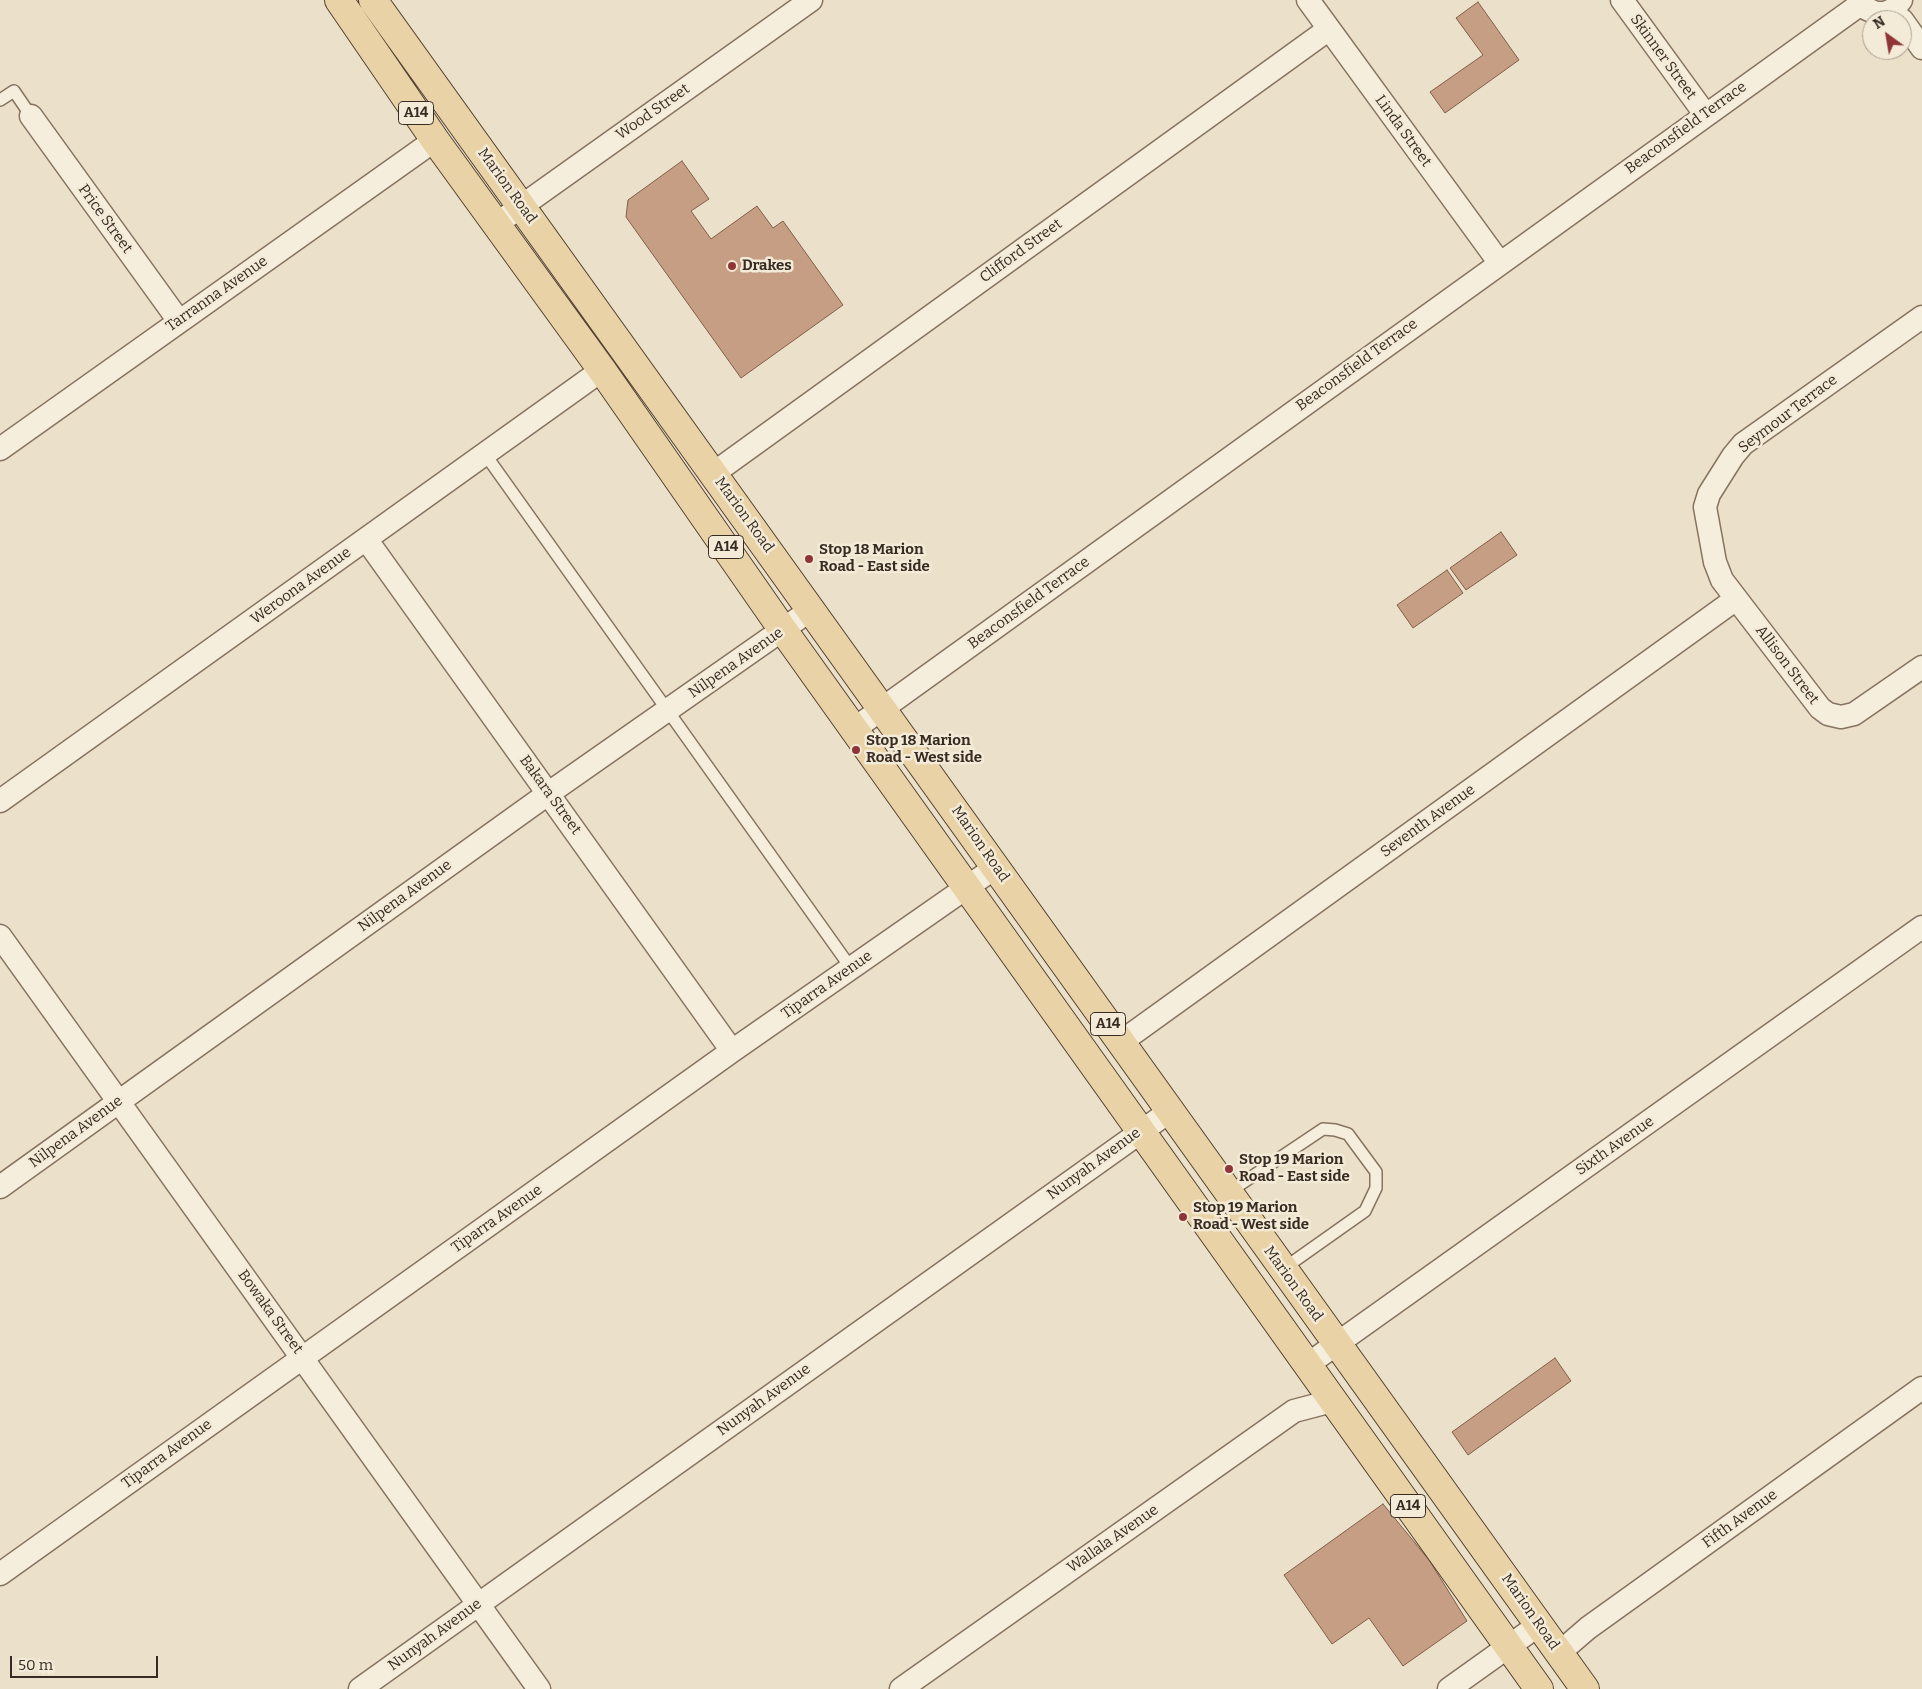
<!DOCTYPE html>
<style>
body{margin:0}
#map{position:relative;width:1922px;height:1689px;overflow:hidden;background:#ebe0c9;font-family:Bitter,serif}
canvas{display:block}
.north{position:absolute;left:1862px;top:10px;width:50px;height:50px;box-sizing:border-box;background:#f3ebd8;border:1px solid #a89f8f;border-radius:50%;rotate:328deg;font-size:14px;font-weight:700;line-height:20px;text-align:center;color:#382c22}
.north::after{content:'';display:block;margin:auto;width:18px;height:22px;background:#8f3537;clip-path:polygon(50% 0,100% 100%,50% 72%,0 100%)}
.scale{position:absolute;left:10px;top:1656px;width:148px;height:22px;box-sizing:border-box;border:2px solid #382c22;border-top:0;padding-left:6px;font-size:15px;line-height:18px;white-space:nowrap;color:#382c22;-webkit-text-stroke:4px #f3ebd8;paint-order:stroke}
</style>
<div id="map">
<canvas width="1922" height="1689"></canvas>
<div class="north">N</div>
<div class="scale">50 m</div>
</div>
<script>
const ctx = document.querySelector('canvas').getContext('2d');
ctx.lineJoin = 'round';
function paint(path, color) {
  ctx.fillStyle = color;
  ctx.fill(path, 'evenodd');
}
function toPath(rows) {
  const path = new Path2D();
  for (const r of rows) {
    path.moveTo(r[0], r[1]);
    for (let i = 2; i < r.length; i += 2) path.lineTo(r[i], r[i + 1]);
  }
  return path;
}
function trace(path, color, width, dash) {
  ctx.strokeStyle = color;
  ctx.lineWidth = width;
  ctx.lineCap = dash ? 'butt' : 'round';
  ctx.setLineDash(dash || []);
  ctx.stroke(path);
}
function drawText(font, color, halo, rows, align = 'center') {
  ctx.font = font + ' Bitter,serif';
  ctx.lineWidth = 5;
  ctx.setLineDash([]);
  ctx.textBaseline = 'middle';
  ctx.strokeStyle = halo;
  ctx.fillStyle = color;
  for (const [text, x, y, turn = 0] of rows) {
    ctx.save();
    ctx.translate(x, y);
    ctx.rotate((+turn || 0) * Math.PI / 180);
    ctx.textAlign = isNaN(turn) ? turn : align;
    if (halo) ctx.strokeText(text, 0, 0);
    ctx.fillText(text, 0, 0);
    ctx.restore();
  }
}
const building = toPath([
 [1478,2,1519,60,1445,113,1430,92,1483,55,1456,18,1478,2],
 [682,161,709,199,691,211,711,239,757,206,773,228,783,221,843,305,741,378,626,217,628,200,682,161],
 [1501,532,1517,555,1466,590,1450,568,1501,532],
 [1447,570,1463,593,1413,628,1397,605,1447,570],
 [1555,1358,1571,1381,1468,1455,1452,1432,1555,1358],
 [1383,1504,1429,1560,1467,1621,1403,1666,1369,1618,1332,1644,1284,1575,1383,1504]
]);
paint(building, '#c59e83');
trace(building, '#825e48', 1);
const service = toPath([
 [0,100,14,91,31,116],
 [485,454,851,968],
 [1229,1192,1323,1129,1335,1130,1348,1134,1376,1172,1376,1188,1365,1211,1283,1269]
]);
const minor = toPath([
 [1308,0,1499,262],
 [1622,0,1705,114],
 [1860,0,1867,9,1876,13,1885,13,1894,9,1901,0],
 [1902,20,1922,48],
 [31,116,179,321],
 [495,225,811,0],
 [1922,317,1743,444,1733,456,1709,494,1705,507,1715,562,1722,580,1820,708,1828,714,1841,717,1854,714,1922,667],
 [0,449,435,140],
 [714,473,1329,29],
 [366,539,732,1051],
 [854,729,1862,3],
 [0,801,602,370],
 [0,936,539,1689],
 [1121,1042,1736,599],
 [0,1187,549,793,812,609],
 [1307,1365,1922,927],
 [0,1574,732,1051,996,867],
 [1559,1653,1588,1628,1922,1388],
 [360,1689,1170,1111],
 [901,1689,1294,1411,1332,1401],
 [1449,1689,1540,1624]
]);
const primary = toPath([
 [339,0,435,140,602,370,783,630,1539,1689],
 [373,0,1585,1689]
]);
trace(service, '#867360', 14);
trace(minor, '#867360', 25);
trace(primary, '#544233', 30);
trace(service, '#f6eedc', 11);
trace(minor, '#f6eedc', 22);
trace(primary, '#e9d3a6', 28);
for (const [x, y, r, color] of [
 [732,266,5,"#8f3537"],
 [809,559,5,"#8f3537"],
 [856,750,5,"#8f3537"],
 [1229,1169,5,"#8f3537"],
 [1183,1217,5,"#8f3537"]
]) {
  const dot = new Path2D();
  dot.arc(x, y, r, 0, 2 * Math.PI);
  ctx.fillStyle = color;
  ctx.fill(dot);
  trace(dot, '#f3ebd8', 2);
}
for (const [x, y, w] of [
 [416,113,35],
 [726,547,35],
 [1108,1024,35],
 [1408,1506,35]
]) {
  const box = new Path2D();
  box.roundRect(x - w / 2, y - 11.5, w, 23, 4);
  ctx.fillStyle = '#f3ebd8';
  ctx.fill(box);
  trace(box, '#382c22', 1);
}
drawText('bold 14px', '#382c22', null, [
 ["A14",416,113],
 ["A14",726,547],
 ["A14",1108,1024],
 ["A14",1408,1506]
]);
drawText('15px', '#382c22', '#f3ebd8', [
 ["Skinner Street",1663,57,54],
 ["Wood Street",653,112,-35],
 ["Beaconsfield Terrace",1686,128,-36],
 ["Linda Street",1403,131,54],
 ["Marion Road",507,186,54],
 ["Price Street",105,219,54],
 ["Clifford Street",1021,251,-36],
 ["Tarranna Avenue",217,294,-35],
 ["Beaconsfield Terrace",1357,365,-36],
 ["Seymour Terrace",1788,414,-37],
 ["Marion Road",744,515,54],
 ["Weroona Avenue",301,586,-36],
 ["Beaconsfield Terrace",1029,603,-36],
 ["Nilpena Avenue",736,663,-35],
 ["Allison Street",1787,665,53],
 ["Bakara Street",550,795,54],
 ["Seventh Avenue",1428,821,-36],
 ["Marion Road",980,844,55],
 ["Nilpena Avenue",405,896,-36],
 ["Tiparra Avenue",827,985,-35],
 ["Nilpena Avenue",76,1132,-36],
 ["Sixth Avenue",1615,1146,-35],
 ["Nunyah Avenue",1094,1164,-36],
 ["Tiparra Avenue",497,1219,-35],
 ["Marion Road",1293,1284,54],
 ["Bowaka Street",270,1312,54],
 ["Nunyah Avenue",764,1400,-36],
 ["Tiparra Avenue",167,1454,-36],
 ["Fifth Avenue",1740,1519,-36],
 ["Wallala Avenue",1113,1539,-35],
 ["Marion Road",1530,1612,55],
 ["Nunyah Avenue",435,1635,-36]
]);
drawText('bold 15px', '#382c22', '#f3ebd8', [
 ["Drakes",742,266],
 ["Stop 18 Marion",819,550],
 ["Road - East side",819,567],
 ["Stop 18 Marion",866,741],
 ["Road - West side",866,758],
 ["Stop 19 Marion",1239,1160],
 ["Road - East side",1239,1177],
 ["Stop 19 Marion",1193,1208],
 ["Road - West side",1193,1225]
], 'left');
</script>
